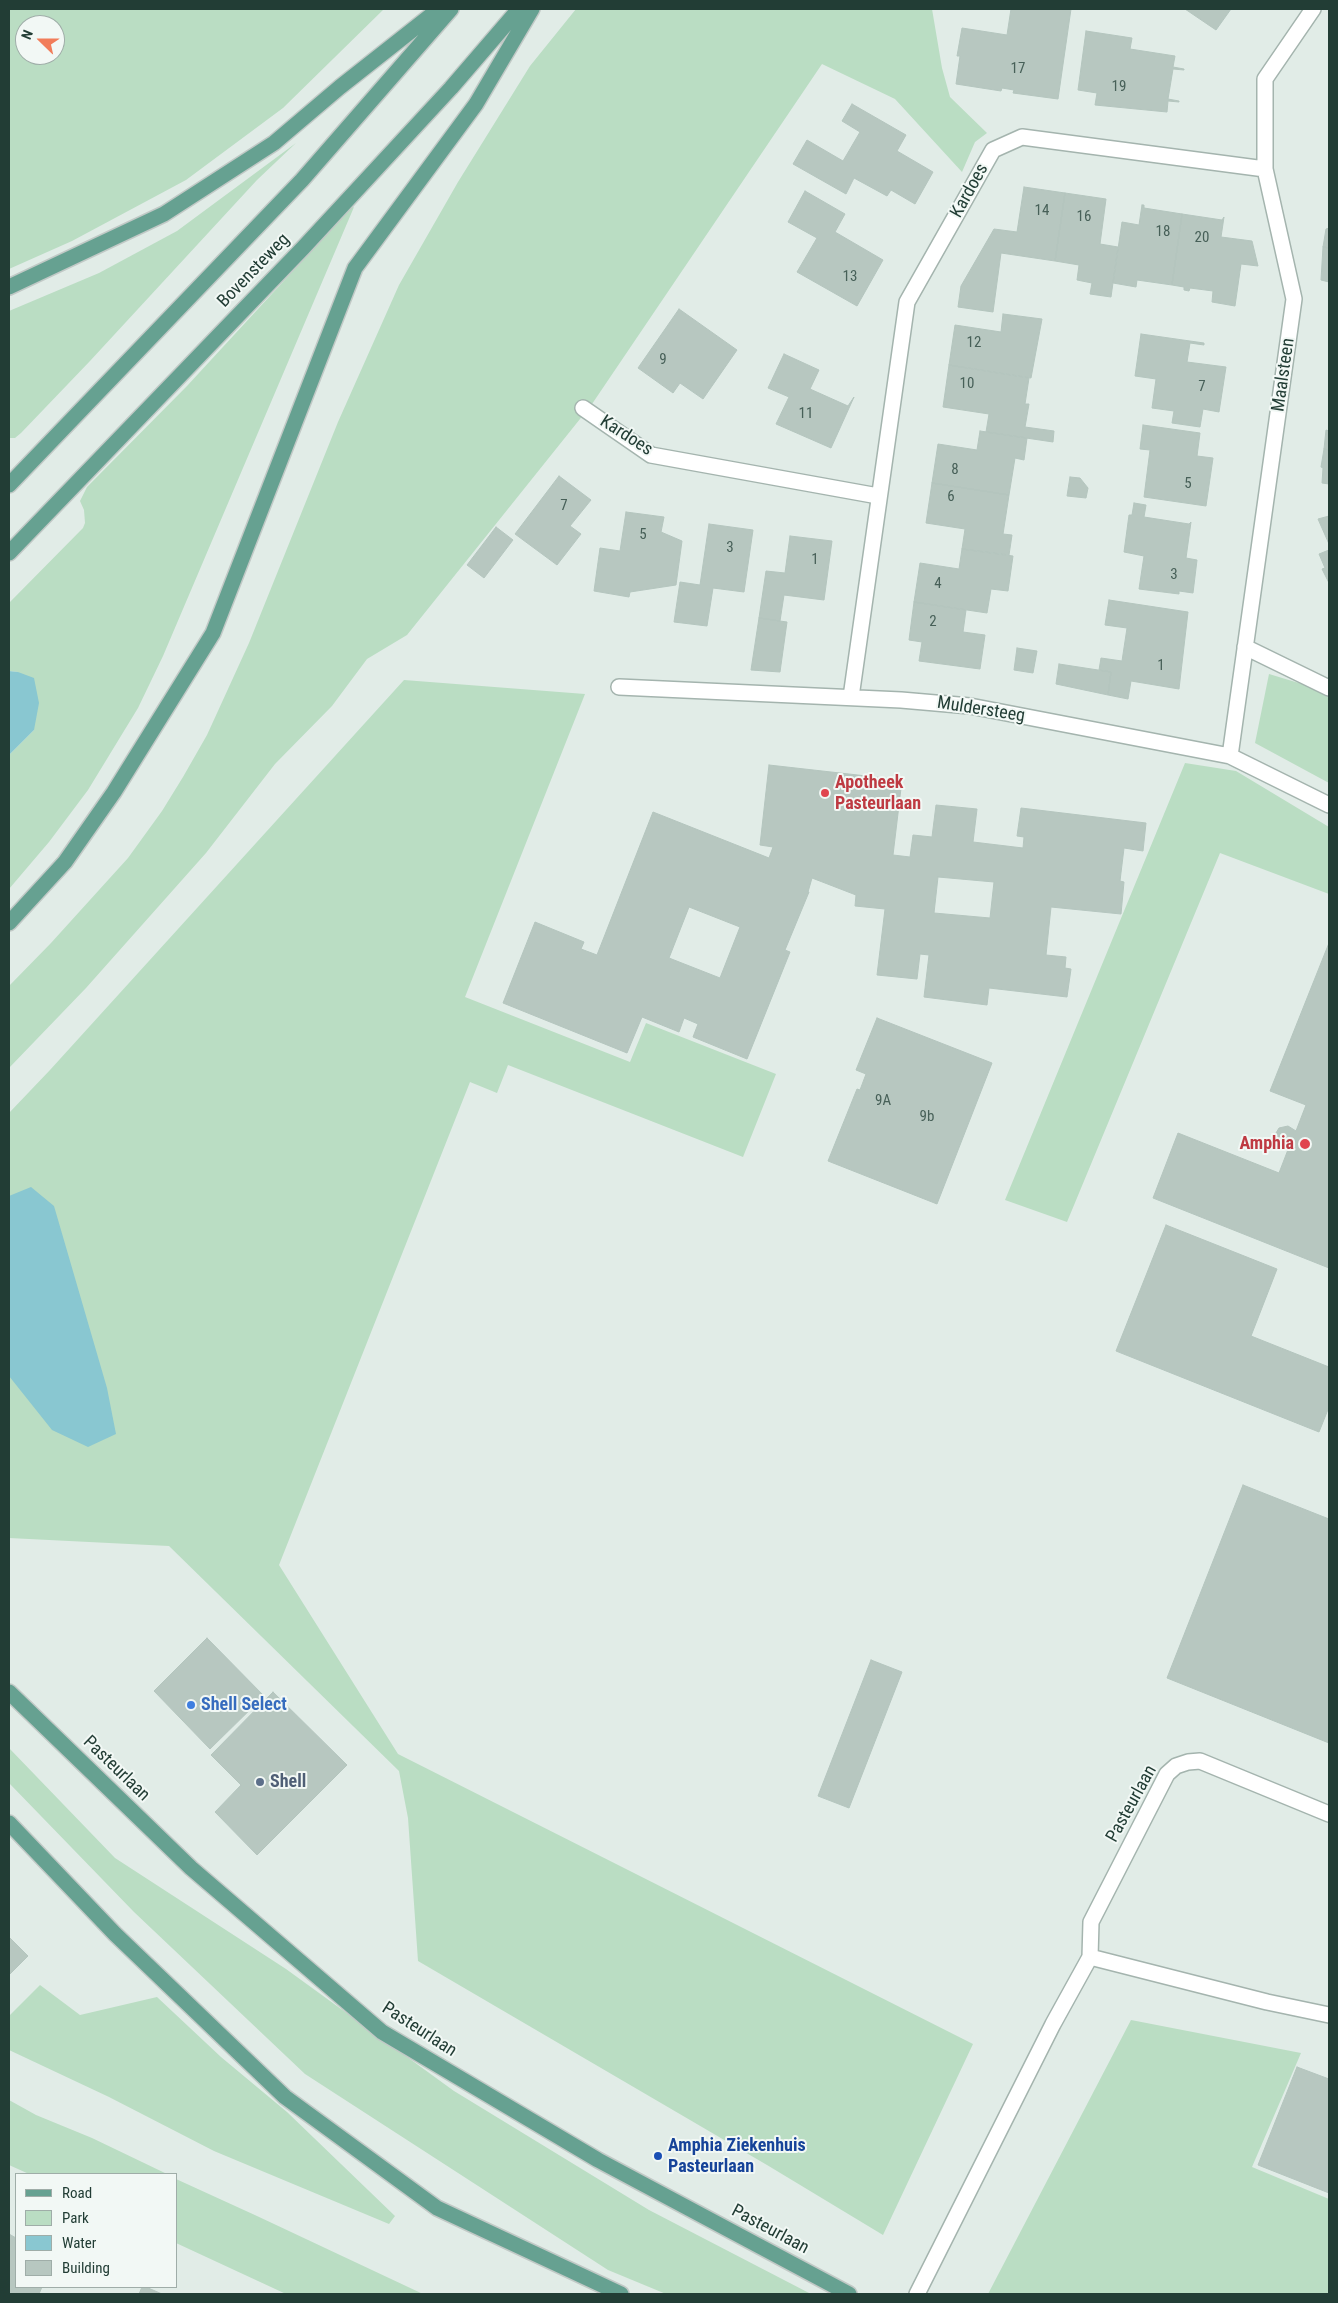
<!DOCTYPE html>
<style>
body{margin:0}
#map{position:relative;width:1338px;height:2303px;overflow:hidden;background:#e1ece7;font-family:"Roboto Condensed",sans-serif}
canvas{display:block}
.frame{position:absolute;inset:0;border:10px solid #223d35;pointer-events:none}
.legend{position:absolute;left:15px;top:2173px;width:162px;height:115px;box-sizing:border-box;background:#f2f8f5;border:1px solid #9fada8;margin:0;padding:6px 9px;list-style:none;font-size:15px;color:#223d35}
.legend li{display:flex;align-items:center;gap:10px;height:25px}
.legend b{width:25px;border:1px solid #9fada8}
.north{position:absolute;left:15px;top:15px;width:50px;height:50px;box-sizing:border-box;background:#f2f8f5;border:1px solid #9fada8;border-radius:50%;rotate:292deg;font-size:14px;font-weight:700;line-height:20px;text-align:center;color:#223d35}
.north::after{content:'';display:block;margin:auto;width:18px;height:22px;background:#f17d5a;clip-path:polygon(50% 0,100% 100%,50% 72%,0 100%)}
</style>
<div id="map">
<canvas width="1338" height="2303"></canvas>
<div class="frame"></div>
<ul class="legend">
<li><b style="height:6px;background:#66a191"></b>Road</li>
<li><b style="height:14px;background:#baddc3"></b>Park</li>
<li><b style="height:14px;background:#89c7d1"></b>Water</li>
<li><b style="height:14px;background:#b7c7c0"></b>Building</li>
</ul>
<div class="north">N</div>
</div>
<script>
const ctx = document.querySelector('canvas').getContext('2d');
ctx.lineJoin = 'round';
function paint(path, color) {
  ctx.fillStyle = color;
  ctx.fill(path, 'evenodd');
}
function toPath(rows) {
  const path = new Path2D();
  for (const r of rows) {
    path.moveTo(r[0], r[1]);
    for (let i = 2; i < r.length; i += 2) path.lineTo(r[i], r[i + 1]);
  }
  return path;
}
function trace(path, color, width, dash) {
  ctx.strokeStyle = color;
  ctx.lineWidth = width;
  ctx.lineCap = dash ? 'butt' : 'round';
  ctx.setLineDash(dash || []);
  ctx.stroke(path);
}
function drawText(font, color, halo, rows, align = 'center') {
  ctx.font = font + ' "Roboto Condensed",sans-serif';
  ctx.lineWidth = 4;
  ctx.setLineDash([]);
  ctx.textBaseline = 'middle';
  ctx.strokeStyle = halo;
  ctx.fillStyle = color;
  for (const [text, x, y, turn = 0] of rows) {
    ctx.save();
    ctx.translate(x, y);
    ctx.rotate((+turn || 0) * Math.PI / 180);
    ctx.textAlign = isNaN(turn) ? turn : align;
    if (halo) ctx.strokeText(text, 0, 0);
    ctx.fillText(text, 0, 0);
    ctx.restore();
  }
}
paint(toPath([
 [9,9,384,9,283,108,186,180,72,241,9,269],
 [25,25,55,25,55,55,25,55],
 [576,9,932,9,942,68,950,97,987,133,975,142,962,172,895,99,822,64,592,404,407,635,367,659,332,706,275,764,206,853,86,988,9,1068,9,986,51,943,128,858,162,811,183,777,207,735,249,643,338,422,399,285,458,182,530,66],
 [296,143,257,180,90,361,21,433,15,438,9,438,9,311,99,273,177,231],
 [354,207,163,656,138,708,88,790,49,842,9,889,9,755,34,730,18,672,9,671,9,603,83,528,85,523,84,510,80,501,87,487,187,386,351,208],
 [1269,674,1312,687,1329,698,1329,783,1255,743],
 [404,680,585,694,465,997,630,1062,646,1023,776,1074,743,1157,508,1065,497,1093,470,1082,279,1565,398,1754,973,2044,883,2235,767,2165,418,1961,408,1818,399,1771,169,1546,9,1538,9,1113,50,1070],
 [1185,763,1236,771,1329,827,1329,894,1220,853,1067,1222,1005,1200],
 [9,1748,115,1858,286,1969,454,2091,649,2210,811,2294,666,2294,608,2270,305,2074,134,1912,9,1783],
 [40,1985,80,2015,157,1997,221,2057,287,2112,395,2216,389,2224,214,2151,109,2097,9,2050,9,2016],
 [1131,2020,1301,2053,1252,2167,1329,2199,1329,2294,988,2294],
 [9,2100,36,2115,92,2138,167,2174,29,2174,9,2165],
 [176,2179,257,2216,423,2294,286,2294,176,2243]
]), '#baddc3');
paint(toPath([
 [9,671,18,672,34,678,39,703,34,730,9,755],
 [31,1187,54,1206,107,1388,116,1434,88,1447,52,1430,9,1376,9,1196]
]), '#89c7d1');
const building = toPath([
 [1011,9,1071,9,1058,99,1013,93,1014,90,1002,88,1001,91,956,84,960,56,957,56,962,28,1007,35,1011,9],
 [1185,9,1231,9,1216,30,1185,9],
 [1086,31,1132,38,1130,49,1175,56,1173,67,1184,69,1184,70,1173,69,1168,99,1179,101,1179,102,1168,101,1167,112,1095,105,1097,93,1078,90,1086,31],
 [852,104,906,135,897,151,933,172,915,204,891,190,887,196,854,178,846,194,793,164,807,140,843,161,860,132,842,121,852,104],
 [1024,187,1065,193,1055,261,1001,253,993,312,958,307,961,286,994,229,1017,232,1024,187],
 [805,191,845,214,835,232,883,260,857,306,797,272,817,238,788,222,805,191],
 [1065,193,1106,199,1100,244,1118,247,1111,297,1090,294,1092,283,1077,280,1079,265,1055,261,1065,193],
 [1142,205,1144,205,1144,208,1182,214,1172,285,1137,280,1136,287,1113,283,1122,222,1139,225,1142,205],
 [1182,214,1222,220,1224,217,1221,237,1252,241,1258,266,1241,264,1235,306,1212,302,1213,291,1190,288,1189,291,1184,290,1184,287,1172,285,1182,214],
 [1329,228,1329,248,1323,247,1326,229,1329,228],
 [1323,247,1329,248,1329,282,1321,280,1323,247],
 [679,309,737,350,703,399,680,383,673,393,638,368,679,309],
 [1003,314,1042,319,1031,378,949,365,955,325,1001,332,1003,314],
 [1141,334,1204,343,1204,345,1190,343,1187,362,1226,367,1219,412,1203,409,1200,427,1172,423,1174,411,1152,408,1156,379,1135,376,1141,334],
 [784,354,819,370,810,389,848,406,854,397,831,448,776,424,789,397,768,388,784,354],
 [949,365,1029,378,1025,404,1029,404,1025,427,1054,431,1053,442,986,432,989,414,943,407,949,365],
 [1143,425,1200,433,1197,456,1213,458,1206,506,1144,497,1150,450,1140,449,1143,425],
 [1329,429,1329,450,1324,449,1326,430,1329,431,1329,429],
 [980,431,1027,438,1024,460,1015,458,1009,495,932,483,938,444,977,450,980,431],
 [1324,449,1329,450,1329,484,1322,483,1323,468,1321,467,1324,449],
 [559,476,591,500,570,526,581,534,557,565,515,534,559,476],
 [1070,477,1080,478,1088,488,1086,498,1067,496,1070,477],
 [932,483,1009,495,1003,534,1012,535,1009,555,962,549,965,529,926,523,932,483],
 [1134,503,1146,505,1144,517,1189,524,1191,522,1186,558,1197,560,1193,593,1179,591,1179,594,1139,589,1144,556,1124,552,1129,515,1132,515,1134,503],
 [626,512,664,517,661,532,682,541,676,585,630,592,629,597,594,591,600,548,620,551,626,512],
 [1329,516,1329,544,1318,519,1329,516],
 [709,524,753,530,744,592,713,588,707,626,674,622,680,582,700,585,709,524],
 [496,527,513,540,484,578,467,565,496,527],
 [790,536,832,541,824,600,784,595,780,621,759,618,766,571,785,573,790,536],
 [962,549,1013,556,1008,591,991,589,987,613,914,602,920,563,959,569,962,549],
 [1329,550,1329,583,1322,569,1325,568,1319,554,1329,550],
 [1109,600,1188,612,1179,689,1131,681,1128,699,1108,695,1111,672,1099,670,1101,658,1122,661,1127,628,1105,625,1109,600],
 [914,602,966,610,963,632,985,635,980,669,919,661,922,642,909,640,914,602],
 [759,618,787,622,780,672,751,670,759,618],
 [1017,648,1037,651,1033,673,1014,670,1017,648],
 [1059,664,1111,672,1108,695,1056,684,1059,664],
 [769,765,902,780,893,855,910,857,913,835,932,837,936,805,977,809,973,842,1023,848,1024,837,1017,836,1021,808,1146,823,1143,851,1124,848,1120,881,1124,882,1121,914,1051,907,1046,955,1066,957,1065,968,1071,969,1067,997,989,988,987,1005,924,997,929,955,920,954,917,979,877,975,885,909,855,906,856,895,812,878,808,892,809,892,785,950,790,952,747,1059,693,1037,698,1024,684,1018,679,1032,642,1017,627,1053,503,1003,535,922,584,942,581,949,597,955,653,812,769,858,773,847,760,845,769,765],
 [938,877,994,882,990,918,934,913,938,877],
 [689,907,740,927,720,978,669,958,689,907],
 [1329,943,1329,1268,1153,1198,1178,1133,1279,1173,1289,1147,1280,1146,1275,1137,1276,1133,1279,1128,1288,1126,1296,1131,1306,1105,1270,1091,1329,943],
 [877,1018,992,1063,937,1204,828,1161,857,1089,860,1090,866,1074,856,1070,877,1018],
 [1166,1225,1277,1269,1251,1336,1329,1367,1329,1407,1319,1432,1116,1351,1166,1225],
 [1243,1485,1329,1519,1329,1743,1167,1678,1243,1485],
 [207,1638,264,1696,210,1749,154,1691,207,1638],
 [871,1660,902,1672,849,1808,818,1796,871,1660],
 [273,1692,347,1765,257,1855,215,1812,241,1785,211,1755,273,1692],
 [9,1937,28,1956,9,1975,9,1937],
 [1297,2067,1329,2079,1329,2193,1258,2165,1297,2067],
 [9,2234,16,2238,16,2287,42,2287,39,2294,9,2294,9,2234],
 [142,2287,146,2287,162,2294,139,2294,142,2287]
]);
paint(building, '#b7c7c0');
trace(building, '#b4c5be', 1);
const minor = toPath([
 [583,408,651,455,878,496],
 [1245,647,1329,688],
 [619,687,901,700,970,706,1230,756,1329,805],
 [851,697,907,302,993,150,1022,137,1265,169],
 [1230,756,1294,299,1265,169,1265,79,1313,9],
 [1090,1957,1267,2002,1329,2015],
 [917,2294,1053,2024,1090,1957,1091,1922,1167,1774,1176,1766,1188,1762,1200,1761,1329,1814]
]);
const major = toPath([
 [9,287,164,214,274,143,340,87,439,9],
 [9,485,302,180,451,9],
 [9,553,303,248,451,88,519,9],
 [9,923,65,862,114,792,213,633,355,268,476,104,532,9],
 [9,1692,191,1868,382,2032,598,2160,849,2294],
 [9,1823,115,1934,285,2097,437,2208,621,2294]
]);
trace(minor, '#a4b4ae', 18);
trace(major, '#c1c9c6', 18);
trace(minor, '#fff', 15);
trace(major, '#66a191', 15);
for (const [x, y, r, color] of [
 [825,793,5,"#e0444e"],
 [1305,1144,6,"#e0444e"],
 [191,1705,5,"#3f7fe0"],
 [260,1782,5,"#5c6f8a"],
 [658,2156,5,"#1a4fb4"]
]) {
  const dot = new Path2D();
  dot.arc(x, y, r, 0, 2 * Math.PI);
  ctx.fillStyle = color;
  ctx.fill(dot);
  trace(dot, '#f2f8f5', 2);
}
drawText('15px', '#476058', null, [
 ["17",1018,69],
 ["19",1119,87],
 ["14",1042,211],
 ["16",1084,217],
 ["18",1163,232],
 ["20",1202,238],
 ["13",850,277],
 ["12",974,343],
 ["9",663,360],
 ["10",967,384],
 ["7",1202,387],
 ["11",806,414],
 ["8",955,470],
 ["5",1188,484],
 ["6",951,497],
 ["7",564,506],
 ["5",643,535],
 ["3",730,548],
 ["1",815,560],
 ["3",1174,575],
 ["4",938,584],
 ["2",933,622],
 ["1",1161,666],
 ["9A",883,1101],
 ["9b",927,1117]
]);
drawText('18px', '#223d35', '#f2f8f5', [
 ["Kardoes",970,191,-61],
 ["Bovensteweg",254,271,-46],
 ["Maalsteen",1284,375,-82],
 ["Kardoes",626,436,33],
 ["Muldersteeg",981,710,9],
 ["Pasteurlaan",116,1769,44],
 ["Pasteurlaan",1132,1804,-61],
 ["Pasteurlaan",419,2030,33],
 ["Pasteurlaan",770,2230,28]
]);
drawText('bold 18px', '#be3a42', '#f2f8f5', [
 ["Apotheek",835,783],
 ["Pasteurlaan",835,804],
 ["Amphia",1294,1144,"right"]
], 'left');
drawText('bold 18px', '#366cbe', '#f2f8f5', [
 ["Shell Select",201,1705]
], 'left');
drawText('bold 18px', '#4e5e75', '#f2f8f5', [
 ["Shell",270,1782]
], 'left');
drawText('bold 18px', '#164399', '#f2f8f5', [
 ["Amphia Ziekenhuis",668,2146],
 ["Pasteurlaan",668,2167]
], 'left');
</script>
